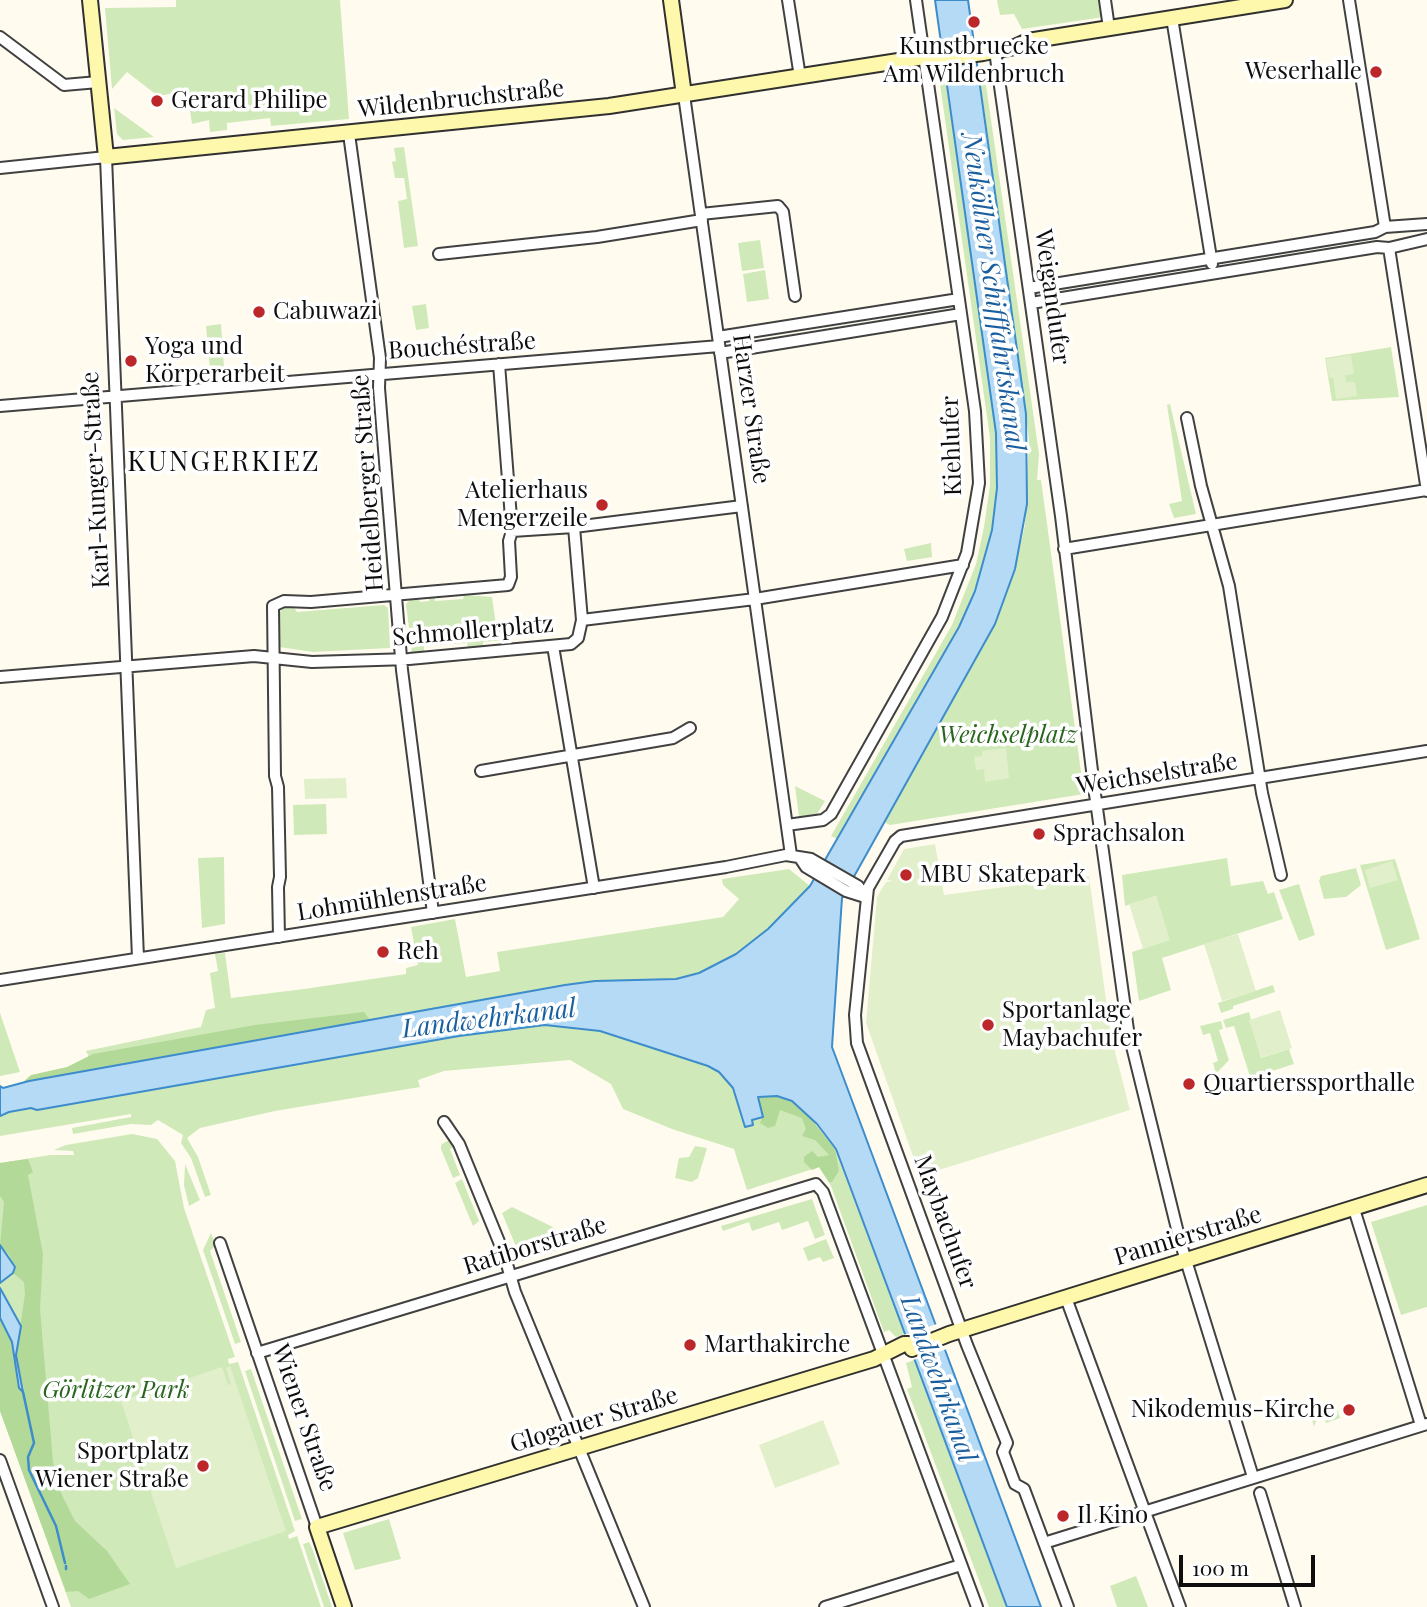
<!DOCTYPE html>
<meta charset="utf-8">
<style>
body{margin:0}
#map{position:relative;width:1427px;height:1607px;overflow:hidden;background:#fffcef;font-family:"Playfair Display",serif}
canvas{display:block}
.scale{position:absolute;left:1179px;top:1555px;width:136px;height:32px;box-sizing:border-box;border:4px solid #0e0e0e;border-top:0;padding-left:9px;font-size:21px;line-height:24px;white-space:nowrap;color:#0e0e0e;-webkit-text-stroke:5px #fff;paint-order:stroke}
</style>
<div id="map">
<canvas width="1427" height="1607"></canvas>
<div class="scale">100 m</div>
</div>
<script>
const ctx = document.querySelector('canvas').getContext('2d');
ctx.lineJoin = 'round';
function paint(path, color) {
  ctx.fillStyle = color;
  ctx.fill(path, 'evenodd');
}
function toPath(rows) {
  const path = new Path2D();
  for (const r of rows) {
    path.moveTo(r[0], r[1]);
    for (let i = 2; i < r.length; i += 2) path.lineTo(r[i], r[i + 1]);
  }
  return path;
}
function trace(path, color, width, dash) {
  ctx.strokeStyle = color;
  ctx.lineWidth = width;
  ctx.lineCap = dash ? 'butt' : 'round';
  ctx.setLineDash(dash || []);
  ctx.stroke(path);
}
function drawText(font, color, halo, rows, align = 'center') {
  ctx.font = font + ' "Playfair Display",serif';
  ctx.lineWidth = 7;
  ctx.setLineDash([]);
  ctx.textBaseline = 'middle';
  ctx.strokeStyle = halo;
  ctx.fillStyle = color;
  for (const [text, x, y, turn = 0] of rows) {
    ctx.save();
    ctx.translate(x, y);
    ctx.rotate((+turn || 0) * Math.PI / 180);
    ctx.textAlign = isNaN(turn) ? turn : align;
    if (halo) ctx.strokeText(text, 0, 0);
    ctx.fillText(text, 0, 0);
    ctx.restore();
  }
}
paint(toPath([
 [176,0,340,0,349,119,271,126,270,118,227,123,227,130,210,132,209,120,192,124,187,91,158,96,127,72,112,89,105,8,176,7],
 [997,0,1102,0,1104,17,1022,29,1014,14,1000,15],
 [984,71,1039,454,1037,480,1041,480,1084,794,890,825,884,822,995,624,1015,569,1025,525,1029,439,979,72],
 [945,76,996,433,997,488,992,530,983,568,959,627,837,839,831,836,952,625,976,564,984,527,990,485,990,438,939,77],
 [114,108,154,137,123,140,117,134],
 [404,147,418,246,404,248,398,201,407,199,404,178,395,178,392,162,396,161,394,148],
 [760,240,764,268,742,271,738,243],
 [765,270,769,299,747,302,743,274],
 [426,304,429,328,416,330,412,306],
 [221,324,224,368,210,369,206,326],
 [1391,347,1399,397,1332,401,1325,358],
 [1170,404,1196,514,1174,518,1169,504,1182,501,1167,405],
 [931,543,932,557,907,561,904,549],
 [429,595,434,595,435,601,463,599,464,595,492,597,496,625,501,625,503,640,483,642,483,646,468,647,467,643,424,646,424,652,412,653,406,604,410,600,419,599,420,602,429,601],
 [384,605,388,608,390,648,313,652,279,647,278,615,284,607,293,606,297,612],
 [795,786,825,801,817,814,799,817],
 [326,804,327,834,294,835,293,805],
 [224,857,225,924,202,928,198,858],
 [1227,858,1231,886,1263,881,1268,894,1274,892,1283,919,1162,958,1171,990,1139,1001,1132,952,1169,940,1156,896,1125,906,1122,875],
 [1395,859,1420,939,1386,950,1360,865],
 [1356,868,1361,885,1346,897,1324,899,1319,881,1321,876],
 [789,869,810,886,768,929,736,954,699,973,676,979,595,981,565,985,95,1069,86,1051,201,1027,206,1010,215,1008,210,973,218,971,215,954,225,953,231,998,304,989,406,974,406,968,418,965,411,927,455,919,466,977,500,971,497,952,723,917,739,899,723,885,722,879],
 [1299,884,1315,935,1299,941,1279,890],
 [1273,985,1275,992,1233,1006,1233,1009,1221,1013,1218,1003],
 [1249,1012,1261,1058,1289,1049,1294,1064,1266,1073,1267,1081,1253,1086,1234,1026,1226,1028,1223,1020],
 [0,1013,20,1072,0,1076],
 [1221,1021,1223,1029,1219,1030,1229,1060,1216,1074,1213,1063,1218,1061,1210,1033,1203,1035,1200,1026],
 [545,1025,600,1031,708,1066,719,1072,733,1088,745,1127,751,1120,792,1101,835,1149,905,1334,896,1337,889,1330,884,1332,831,1186,819,1167,747,1190,734,1149,672,1129,623,1109,611,1084,570,1060,444,1071,418,1080,420,1087,275,1111,200,1128,187,1138,198,1157,211,1195,205,1197,191,1158,181,1143,183,1135,158,1120,151,1125,131,1124,73,1134,72,1128,131,1117,131,1114,0,1136,0,1116,9,1112,32,1108,37,1110,459,1036],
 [132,1134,157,1139,175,1161,184,1208,235,1357,228,1359,229,1364,238,1362,295,1531,288,1535,289,1539,297,1536,321,1607,71,1607,0,1411,0,1163,50,1155,74,1155,73,1151,54,1150,66,1145],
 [447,1141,452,1141,455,1147,450,1149,460,1175,453,1178,441,1149,441,1145],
 [695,1146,707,1148,698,1178,692,1182,675,1178,679,1158,689,1157],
 [185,1164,200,1200,189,1206,184,1185],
 [462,1179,479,1221,473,1226,455,1183],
 [812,1199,825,1235,815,1239,808,1221,782,1230,779,1222,752,1231,749,1222,723,1231,721,1226],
 [1427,1205,1427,1307,1401,1315,1371,1222],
 [512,1207,555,1228,563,1248,522,1261,502,1213],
 [211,1233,216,1245,210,1251,241,1342,235,1344,203,1250],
 [826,1239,834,1258,823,1262,820,1257,808,1261,803,1248],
 [914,1360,1007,1607,989,1607,907,1389,912,1387,906,1363],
 [251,1369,302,1519,295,1521,245,1371],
 [1335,1403,1340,1418,1326,1423,1324,1415,1317,1417,1314,1427,1310,1411],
 [389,1519,401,1559,355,1570,343,1533],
 [309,1542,312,1548,332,1607,324,1607,303,1544],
 [1136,1576,1148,1607,1117,1607,1110,1586]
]), '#d0e9b9');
paint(toPath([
 [364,1012,370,1020,23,1082,31,1075,67,1067,93,1054,255,1025],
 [777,1096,801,1106,835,1149,839,1171,832,1182,829,1182,819,1167,812,1170,804,1162,804,1157,812,1151,818,1157,829,1155,815,1140,802,1136,806,1129,802,1118,780,1110,775,1126,768,1128,760,1123,763,1116,757,1097],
 [28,1159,33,1172,28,1175,43,1254,40,1309,53,1462,61,1493,75,1521,107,1551,130,1584,89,1599,78,1591,66,1592,0,1411,0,1318,12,1342,20,1390,24,1389,16,1355,25,1294,24,1282,13,1273,10,1256,0,1245,4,1202,0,1196,0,1163]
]), '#b3d999');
paint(toPath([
 [1351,355,1354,374,1345,375,1346,382,1355,382,1357,396,1336,399,1333,377,1329,378,1326,359],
 [1006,748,1009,778,985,782,984,769,976,770,974,757,982,756,982,751],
 [346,778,347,798,305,799,304,779],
 [935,844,944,895,1089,876,1111,1036,1130,1110,920,1176,866,1023,877,897,886,882,893,881,887,880,904,849],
 [1392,861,1398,880,1370,888,1365,870],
 [1156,896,1170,940,1143,949,1129,904],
 [1238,934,1256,991,1222,1001,1204,944],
 [1280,1010,1292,1048,1261,1058,1249,1020],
 [230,1366,286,1531,176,1568,121,1401,222,1367,228,1385,231,1384,226,1368],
 [823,1420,840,1464,775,1488,759,1445]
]), '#e1f0cb');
const water = toPath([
 [935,0,968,0,1026,414,1027,504,1015,569,995,624,842,898,832,1047,1041,1607,1007,1607,836,1149,817,1124,792,1101,777,1096,758,1097,763,1117,752,1120,753,1125,745,1127,733,1088,719,1072,708,1066,600,1031,545,1025,459,1036,37,1110,31,1108,9,1112,0,1116,0,1086,3,1088,29,1081,565,985,595,981,676,979,699,973,736,954,768,929,810,886,959,627,975,591,992,530,997,488,996,433,935,0],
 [0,1245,15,1267,13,1273,0,1283,0,1245],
 [0,1288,21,1326,16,1355,23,1392,19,1388,12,1342,0,1318,0,1288]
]);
paint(water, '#b5daf5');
trace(water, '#3d8ccb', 2);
paint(toPath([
 [973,36,977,63,943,68,938,42],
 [937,1324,947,1349,913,1360,903,1335]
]), '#fffcef');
trace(toPath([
 [23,1392,34,1443,28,1457,29,1470,56,1526,65,1563],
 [66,1566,66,1569]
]), '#3d8ccb', 2.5);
const street = toPath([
 [788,0,800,77],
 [1105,0,1109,28],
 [1349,0,1385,227],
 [1172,18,1212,264],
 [0,37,64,85,98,82],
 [995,51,1061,516,1094,787,1128,1030,1180,1241,1253,1477],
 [684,95,791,855],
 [349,134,380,358,379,388,402,670,433,913],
 [0,168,106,157,138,958],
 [701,214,778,206,783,212,795,296],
 [1389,248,1427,491],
 [439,254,597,237,702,220],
 [1029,288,1375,232,1385,227,1427,224],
 [1031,303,1377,247,1389,248,1427,239],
 [718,337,959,299],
 [720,353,961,314],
 [0,406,719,346],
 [1187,418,1201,486,1229,586,1262,793,1281,875],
 [512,531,574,527,742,506],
 [1064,549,1427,490],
 [582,620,755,599,963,565],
 [553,646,594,888],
 [0,677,254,656,312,662,409,659,571,644,578,638,582,620,574,527],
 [481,771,673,738,690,728],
 [787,825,823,820,831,814,942,617,967,553,979,483,975,411,916,0],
 [800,858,806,867,846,891,865,897],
 [279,937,278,887,280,877,278,787,275,776,273,606,284,601,311,602,508,585,511,577,509,541,512,531,499,364],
 [0,980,726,867,786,855,811,859,858,886,865,897],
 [444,1122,459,1144,504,1254,515,1292,644,1607],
 [1354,1209,1421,1425],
 [220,1243,317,1527],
 [1066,1298,1180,1607],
 [257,1353,816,1184,823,1192,977,1607],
 [0,1460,53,1607],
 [1260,1493,1295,1607],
 [1044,1543,1427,1424],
 [825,1607,961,1565],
 [1068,1607,1024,1489,1015,1484,1003,1452,1007,1443,967,1345,857,1043,855,1015,868,888,895,841,901,836,1427,751]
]);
const secondary = toPath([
 [90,0,106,157,609,106,924,57,933,60,983,53,1015,47,1028,41,1285,0],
 [671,0,684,95],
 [912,1349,949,1334,1427,1185],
 [344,1607,317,1527,874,1359,904,1344,920,1344]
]);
trace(street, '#414141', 14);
trace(secondary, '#303030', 18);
trace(street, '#fff', 10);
trace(secondary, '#fdf8ab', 14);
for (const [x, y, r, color] of [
 [974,22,7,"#bc2829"],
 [1376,72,7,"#bc2829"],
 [157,101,7,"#bc2829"],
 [259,312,7,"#bc2829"],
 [131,361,7,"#bc2829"],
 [602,505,7,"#bc2829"],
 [1039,834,7,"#bc2829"],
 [906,875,7,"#bc2829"],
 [383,952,7,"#bc2829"],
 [988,1025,7,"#bc2829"],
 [1189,1084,7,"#bc2829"],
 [690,1345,7,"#bc2829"],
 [1349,1410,7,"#bc2829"],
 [203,1466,7,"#bc2829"],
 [1063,1516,7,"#bc2829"]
]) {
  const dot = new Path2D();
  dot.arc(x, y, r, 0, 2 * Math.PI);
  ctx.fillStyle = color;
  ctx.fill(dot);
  trace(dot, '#fff', 2.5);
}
drawText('24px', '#0e0e0e', '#fff', [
 ["Kunstbruecke",974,47,"center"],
 ["Am Wildenbruch",974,75,"center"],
 ["Weserhalle",1362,72,"right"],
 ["Gerard Philipe",171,101],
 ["Cabuwazi",273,312],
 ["Yoga und",145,347],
 ["Körperarbeit",145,375],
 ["Atelierhaus",588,491,"right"],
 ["Mengerzeile",588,519,"right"],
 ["Sprachsalon",1053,834],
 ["MBU Skatepark",920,875],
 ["Reh",397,952],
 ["Sportanlage",1002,1011],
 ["Maybachufer",1002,1039],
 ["Quartierssporthalle",1203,1084],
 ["Marthakirche",704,1345],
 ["Nikodemus-Kirche",1335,1410,"right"],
 ["Sportplatz",189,1452,"right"],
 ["Wiener Straße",189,1480,"right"],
 ["Il Kino",1077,1516]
], 'left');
drawText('24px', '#0e0e0e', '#fff', [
 ["Wildenbruchstraße",461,99,-6],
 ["Weigandufer",1052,297,82],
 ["Bouchéstraße",462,346,-4],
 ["Harzer Straße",751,409,82],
 ["Kiehlufer",952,446,-92],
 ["Karl-Kunger-Straße",96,480,-93],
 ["Heidelberger Straße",368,483,-94],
 ["Schmollerplatz",473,631,-5],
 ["Weichselstraße",1157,774,-9],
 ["Lohmühlenstraße",392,898,-9],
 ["Maybachufer",945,1222,70],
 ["Pannierstraße",1188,1236,-17],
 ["Ratiborstraße",535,1246,-17],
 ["Wiener Straße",304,1418,71],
 ["Glogauer Straße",594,1420,-17]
]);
drawText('italic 24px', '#2a651f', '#fff', [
 ["Weichselplatz",1008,736],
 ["Görlitzer Park",116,1391]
]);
drawText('italic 26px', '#195e9e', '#fff', [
 ["Neuköllner Schifffahrtskanal",993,292,82],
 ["Landwehrkanal",489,1019,-7],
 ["Landwehrkanal",938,1379,70]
]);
ctx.letterSpacing = '2px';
drawText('28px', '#0e0e0e', '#fff', [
 ["KUNGERKIEZ",224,462]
]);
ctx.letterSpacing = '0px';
</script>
